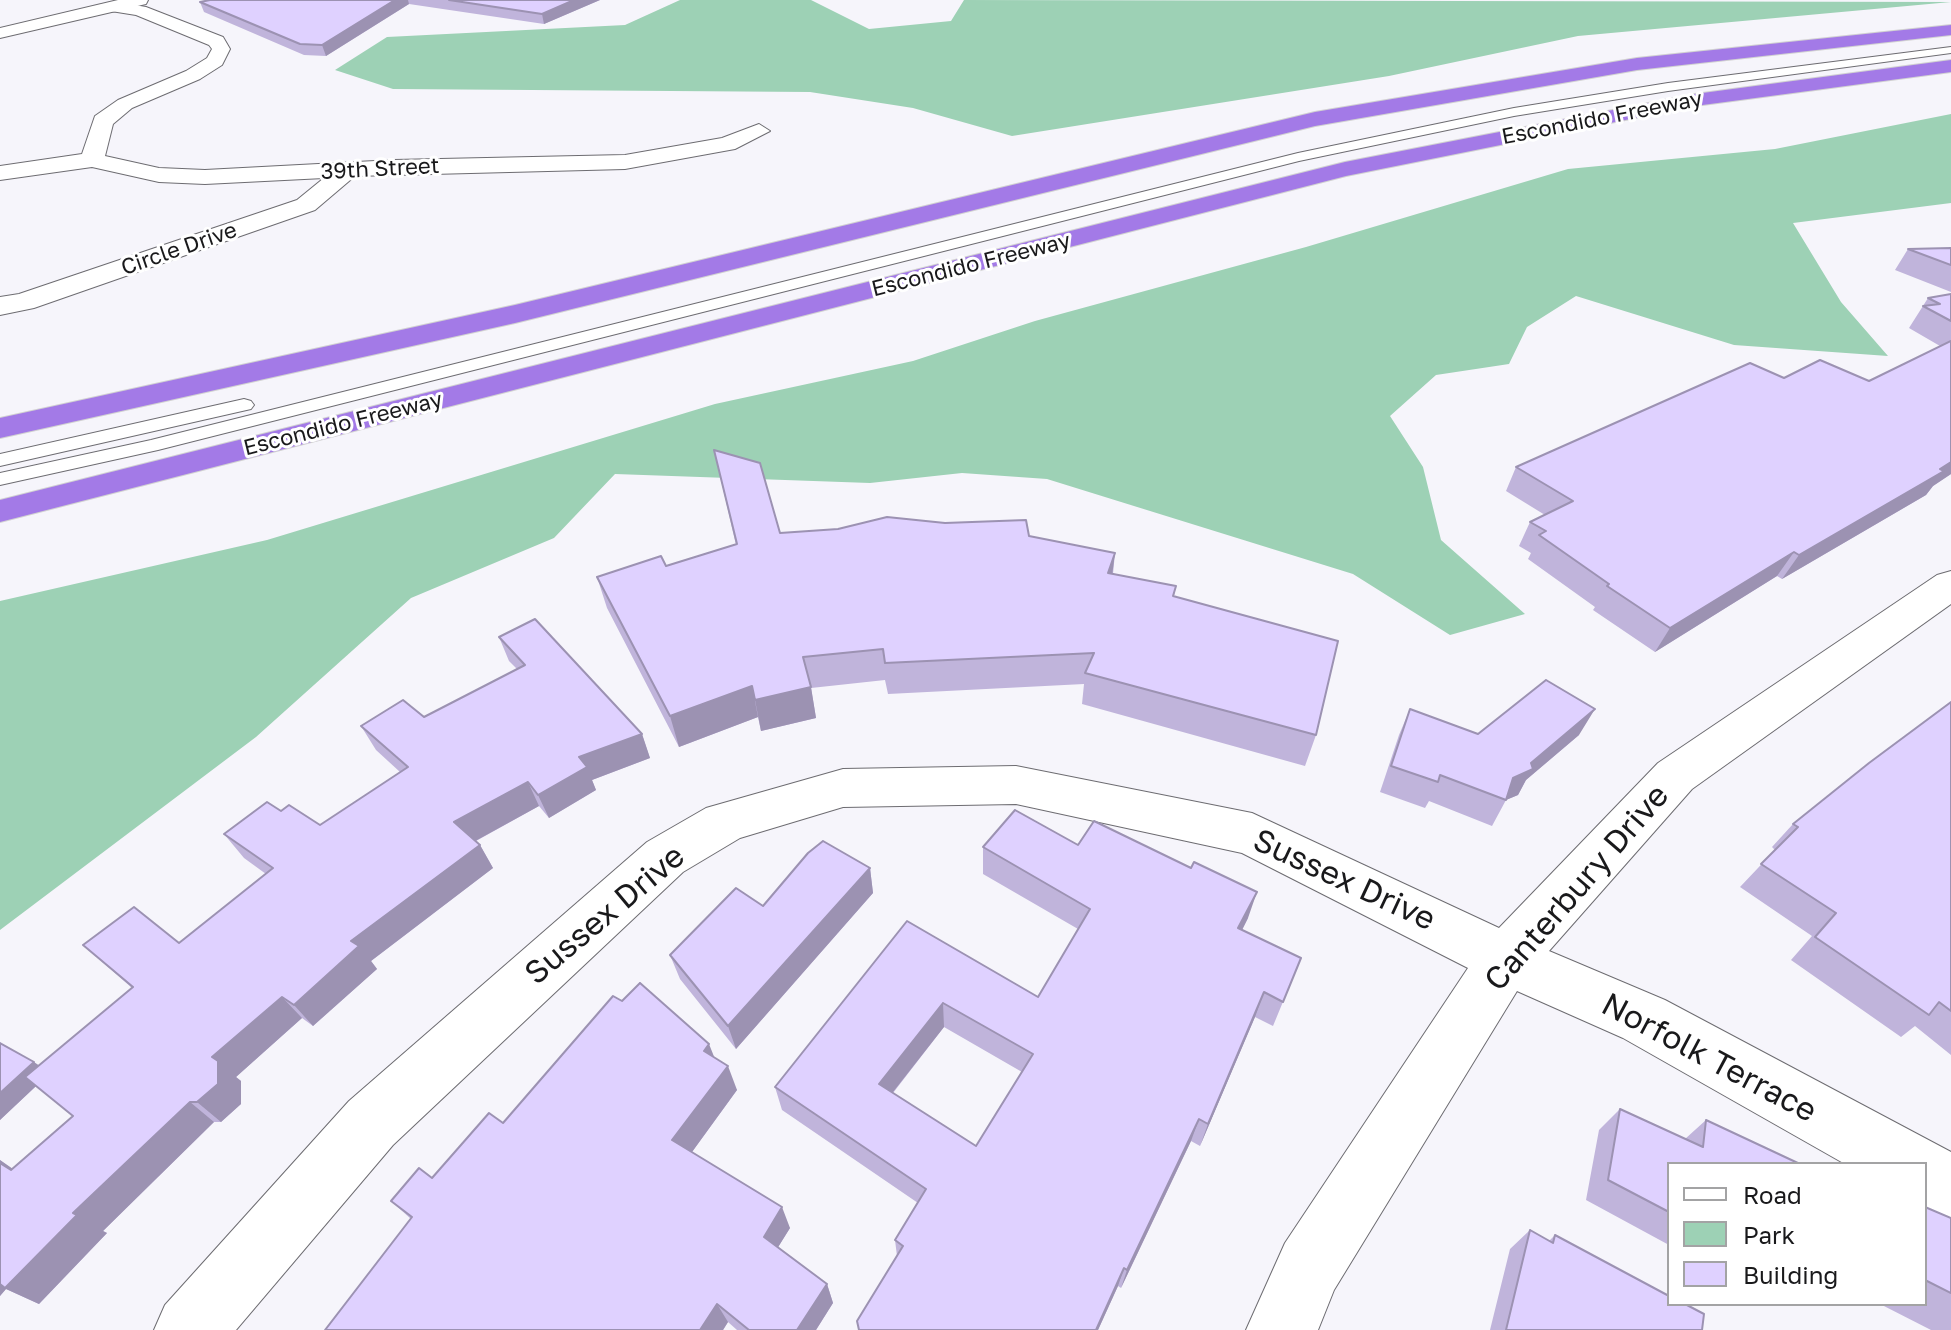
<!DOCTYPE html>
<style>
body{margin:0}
#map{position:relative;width:1951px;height:1330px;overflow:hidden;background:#f6f5fb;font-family:"Golos Text",sans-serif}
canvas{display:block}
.legend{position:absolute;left:1667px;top:1162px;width:260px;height:144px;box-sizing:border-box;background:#fff;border:2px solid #a3a3a4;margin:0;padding:10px 14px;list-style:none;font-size:24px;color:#19191b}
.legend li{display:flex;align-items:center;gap:16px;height:40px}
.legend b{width:40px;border:2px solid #a3a3a4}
</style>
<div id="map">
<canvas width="1951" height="1330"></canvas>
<ul class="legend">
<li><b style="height:10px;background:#fff"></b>Road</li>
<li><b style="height:22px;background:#9dd1b5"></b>Park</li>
<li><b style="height:22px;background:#dfd1ff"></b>Building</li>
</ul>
</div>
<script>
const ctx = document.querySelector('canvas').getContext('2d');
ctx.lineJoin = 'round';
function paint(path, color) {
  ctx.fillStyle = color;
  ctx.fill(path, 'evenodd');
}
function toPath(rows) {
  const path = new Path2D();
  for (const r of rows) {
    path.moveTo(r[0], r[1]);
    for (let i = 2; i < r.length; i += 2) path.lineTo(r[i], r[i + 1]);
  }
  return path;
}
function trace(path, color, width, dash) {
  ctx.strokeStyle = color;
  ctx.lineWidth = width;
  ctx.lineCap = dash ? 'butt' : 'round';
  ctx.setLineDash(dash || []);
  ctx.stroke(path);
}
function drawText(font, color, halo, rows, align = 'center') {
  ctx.font = font + ' "Golos Text",sans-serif';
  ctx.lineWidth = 6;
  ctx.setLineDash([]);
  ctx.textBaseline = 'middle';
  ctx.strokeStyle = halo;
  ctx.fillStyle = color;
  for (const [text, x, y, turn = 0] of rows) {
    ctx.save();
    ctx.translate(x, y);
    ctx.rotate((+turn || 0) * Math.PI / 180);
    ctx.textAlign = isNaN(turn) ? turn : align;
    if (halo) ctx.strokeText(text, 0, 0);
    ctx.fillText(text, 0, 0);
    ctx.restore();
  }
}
paint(toPath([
 [680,0,811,0,869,29,951,21,964,0,1951,2,1578,36,1389,76,1012,136,913,108,810,92,393,89,335,70,387,37,625,25],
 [1951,114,1951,203,1793,223,1841,302,1888,356,1734,345,1576,296,1527,327,1509,364,1436,375,1390,416,1423,467,1441,540,1525,614,1450,635,1353,574,1047,479,962,473,870,483,615,474,554,538,411,598,256,737,0,930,0,601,267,540,715,404,913,361,1035,321,1306,247,1568,169,1775,149]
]), '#9dd1b5');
const service = toPath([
 [1951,47,1951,53,1668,91,1514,116,1299,161,158,450,0,485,0,473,151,440,1298,153,1514,108,1668,83,1951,47],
 [244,399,251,401,254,405,251,409,0,466,0,454,244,399]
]);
const minor = toPath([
 [117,2,146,7,223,37,230,49,222,65,200,79,132,108,113,124,105,156,159,168,205,170,394,160,625,155,722,138,759,124,770,131,735,149,625,169,355,176,315,210,34,308,0,315,0,297,19,294,297,200,324,178,205,184,159,182,92,167,0,180,0,166,82,154,95,116,118,100,186,71,207,58,212,49,209,45,136,15,111,11,108,7,117,2],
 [1951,571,1951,604,1692,789,1549,951,1665,1000,1951,1152,1951,1221,1925,1209,1925,1164,1845,1164,1623,1038,1517,991,1334,1290,1318,1330,1246,1330,1285,1243,1468,968,1242,853,1016,804,843,807,740,838,683,872,393,1145,236,1330,154,1330,165,1305,349,1101,647,842,706,808,843,769,1016,766,1252,813,1499,928,1658,763,1937,575,1951,571]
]);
const tertiary = toPath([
 [118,0,148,0,146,4,0,38,0,28,118,0]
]);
const motorway = toPath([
 [1951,25,1951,35,1637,70,1315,126,515,323,0,438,0,418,515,305,1315,112,1637,58,1951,25],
 [1951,60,1951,72,1695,106,1346,176,0,522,0,500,1345,162,1695,94,1951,60]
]);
trace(service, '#6d6c71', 2);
trace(minor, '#6d6c71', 2);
trace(tertiary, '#6d6c71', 2);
trace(motorway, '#d1d1d1', 2);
paint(service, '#fff');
paint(minor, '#fff');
paint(tertiary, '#fff');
paint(motorway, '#a37ae7');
paint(toPath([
 [210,0,600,0,544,24,409,4,326,56,304,55,204,12,200,2],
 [1951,248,1951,292,1895,270,1908,249],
 [1951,294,1951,474,1933,486,1926,495,1782,579,1777,576,1655,652,1593,610,1595,607,1528,559,1531,553,1519,546,1530,522,1545,515,1506,491,1516,467,1784,378,1869,381,1940,346,1909,328,1928,298],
 [714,450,780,533,1029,536,1115,553,1113,574,1176,586,1174,596,1316,735,1305,766,1082,704,1084,684,888,694,885,680,811,688,816,718,761,731,758,717,679,747,607,608,597,577,666,566,736,545],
 [499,637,642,734,650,758,592,780,596,790,549,818,539,806,476,841,480,845,493,868,371,961,377,969,313,1026,302,1018,236,1077,241,1081,241,1104,221,1122,214,1122,103,1231,107,1233,39,1304,6,1289,0,1296,0,1160,12,1169,73,1116,36,1086,0,1120,0,1043,39,1066,132,988,83,945,179,943,266,874,244,858,224,834,281,811,320,825,400,772,376,750,361,726,424,717,517,669,509,661],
 [1951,702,1951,1055,1915,1026,1901,1037,1791,960,1812,936,1740,887,1775,850,1772,847,1793,824],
 [1410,709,1478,734,1579,735,1526,780,1518,795,1506,800,1492,826,1429,801,1425,808,1380,792,1399,735],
 [1078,845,1248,918,1242,930,1301,958,1273,1026,1255,1017,1200,1146,1191,1141,1121,1288,1118,1286,1098,1330,859,1330,897,1256,895,1240,918,1203,782,1110,775,1087,907,921,1038,997,1078,929,983,874,983,847],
 [944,1027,1022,1072,976,1146,893,1093],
 [870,868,873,893,736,1049,680,979,670,955,763,906],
 [714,1057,737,1090,692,1152,790,1228,778,1247,827,1284,833,1303,816,1330,737,1330,728,1322,723,1330,325,1330,411,1219,391,1201,432,1178],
 [1620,1109,1685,1139,1706,1120,1800,1164,1669,1164,1669,1245,1586,1200,1599,1130],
 [1925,1207,1951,1218,1951,1330,1931,1330,1880,1304,1925,1304],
 [1530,1230,1549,1241,1555,1235,1702,1330,1490,1330,1510,1249]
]), '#c0b4db');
paint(toPath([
 [395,0,408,0,409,4,326,56,322,45],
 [574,0,600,0,544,24,542,14],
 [1951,462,1951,474,1933,486,1926,495,1782,579,1799,555],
 [1794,552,1777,576,1655,652,1670,628],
 [1115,553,1111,584,1108,573],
 [752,686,758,717,679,747,670,716],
 [811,687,816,718,761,731,755,700],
 [1595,709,1579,735,1526,780,1518,795,1506,800,1513,778],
 [642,734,650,758,592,780,596,790,549,818,538,795,579,757],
 [528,782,539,806,468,845,454,822],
 [480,845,493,868,371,961,377,969,313,1026,294,1005,351,941],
 [870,868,873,893,736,1049,728,1026],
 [1257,892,1248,918,1230,954,1238,928],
 [1264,992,1255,1017,1200,1146,1208,1124],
 [282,997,302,1018,236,1077,241,1081,241,1104,221,1122,197,1102,212,1057],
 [943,1003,944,1027,882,1106,879,1084],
 [709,1044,719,1069,704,1051],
 [34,1062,50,1073,0,1120,0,1093],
 [728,1066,737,1090,684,1163,672,1140],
 [190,1102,214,1122,103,1231,107,1233,39,1304,6,1289,0,1296,0,1278,73,1213],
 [1199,1119,1191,1141,1121,1288,1127,1270],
 [0,1160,42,1189,0,1163],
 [782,1207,790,1228,772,1257,764,1237],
 [1124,1268,1118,1286,1098,1330,1096,1330],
 [827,1284,833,1303,816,1330,797,1330],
 [717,1304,728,1322,723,1330,700,1330]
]), '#9c92b2');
const building = toPath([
 [210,0,395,0,322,45,300,44,200,2,210,0],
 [449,0,574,0,542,14,449,0],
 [1951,248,1951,265,1908,249,1951,248],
 [1951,294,1951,321,1923,306,1940,304,1928,298,1951,294],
 [1951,341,1951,462,1940,469,1944,471,1799,555,1794,552,1670,628,1607,586,1609,584,1539,535,1546,531,1530,522,1573,501,1516,467,1750,363,1784,378,1820,360,1869,381,1951,341],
 [714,450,760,463,780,533,838,529,887,517,945,523,1026,520,1029,536,1115,553,1108,573,1176,586,1173,596,1338,641,1316,735,1085,673,1094,653,885,663,883,649,803,657,811,687,755,700,752,686,670,716,597,577,661,556,666,566,737,544,714,450],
 [535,619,642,734,579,757,587,767,538,795,528,782,454,822,480,845,351,941,359,946,294,1005,282,997,212,1057,218,1061,218,1084,197,1102,190,1102,73,1213,77,1215,5,1288,0,1284,0,1163,11,1170,73,1116,25,1077,133,987,83,945,134,907,179,943,273,868,224,834,267,802,281,811,289,805,320,825,408,767,361,726,403,700,424,717,525,665,499,637,535,619],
 [1546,680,1595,709,1531,763,1533,769,1513,778,1506,800,1440,775,1438,782,1391,766,1410,709,1478,734,1546,680],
 [1951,702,1951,1011,1939,1002,1929,1015,1815,937,1836,913,1761,864,1798,827,1793,824,1869,763,1951,702],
 [1015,810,1078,845,1094,821,1191,868,1194,862,1257,892,1238,928,1301,958,1283,1002,1264,992,1208,1124,1199,1119,1127,1270,1124,1268,1096,1330,859,1330,857,1321,903,1246,895,1240,926,1189,775,1087,907,921,1038,997,1090,909,983,847,1015,810],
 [943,1003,1033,1054,976,1146,879,1084,943,1003],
 [823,841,870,868,728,1026,670,955,736,888,763,906,808,853,823,841],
 [640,983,709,1044,704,1051,728,1066,672,1140,782,1207,764,1237,827,1284,797,1330,749,1330,717,1304,700,1330,325,1330,412,1217,391,1201,419,1168,432,1178,489,1113,503,1123,613,996,622,1001,640,983],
 [0,1043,34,1062,0,1093,0,1043],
 [1620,1109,1703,1147,1706,1120,1800,1164,1669,1164,1669,1212,1608,1180,1620,1109],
 [1925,1207,1951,1218,1951,1293,1925,1280,1925,1207],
 [1530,1230,1553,1243,1555,1235,1669,1296,1669,1304,1685,1304,1704,1314,1702,1330,1506,1330,1530,1230]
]);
paint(building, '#dfd1ff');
trace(building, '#9c92b2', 2);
drawText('22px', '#19191b', '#fff', [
 ["Escondido Freeway",1602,118,-11],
 ["39th Street",380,169,-3],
 ["Circle Drive",179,249,-19],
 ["Escondido Freeway",971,265,-14],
 ["Escondido Freeway",343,424,-14]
]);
drawText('32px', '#19191b', '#fff', [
 ["Sussex Drive",1344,880,25],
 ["Canterbury Drive",1577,888,-49],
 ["Sussex Drive",605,915,-40],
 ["Norfolk Terrace",1709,1058,28]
]);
</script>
